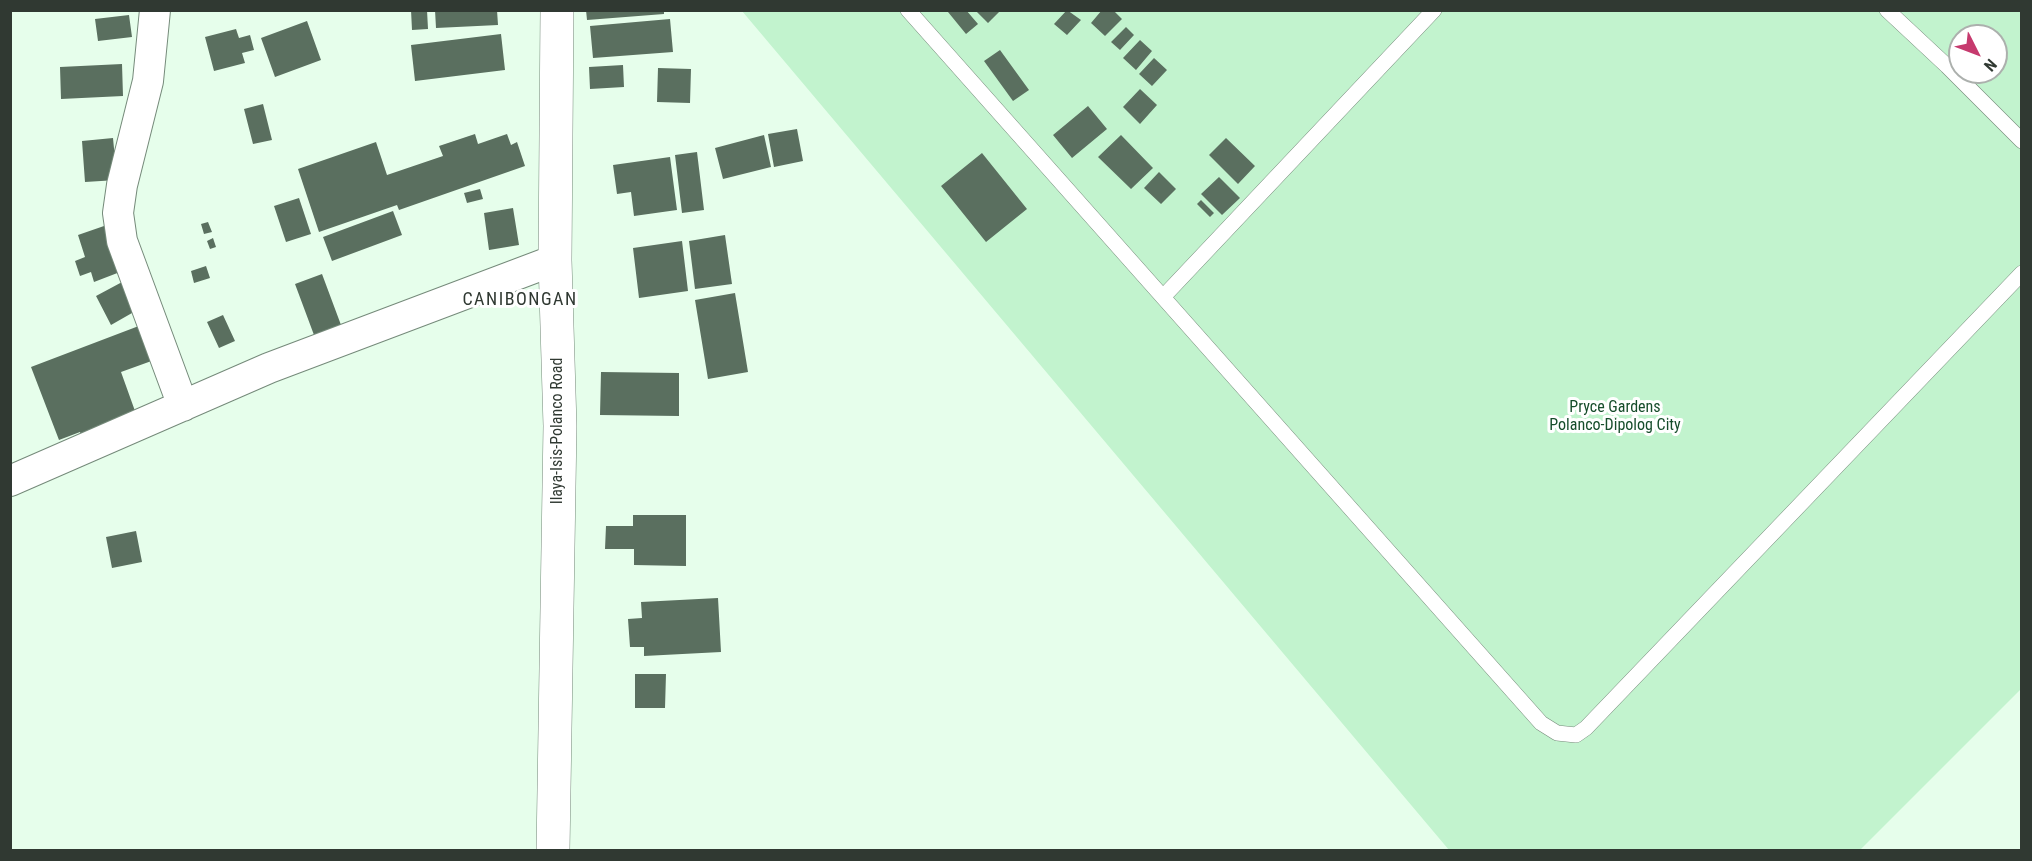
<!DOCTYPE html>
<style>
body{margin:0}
#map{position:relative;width:2032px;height:861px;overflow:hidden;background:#e6feeb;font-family:"Roboto Condensed",sans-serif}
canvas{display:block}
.frame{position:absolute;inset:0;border:12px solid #303932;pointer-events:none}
.north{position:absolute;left:1948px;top:24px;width:60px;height:60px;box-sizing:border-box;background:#fff;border:2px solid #acb0ad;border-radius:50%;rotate:132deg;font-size:16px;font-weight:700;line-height:24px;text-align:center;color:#303932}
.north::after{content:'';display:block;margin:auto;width:21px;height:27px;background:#c63a6e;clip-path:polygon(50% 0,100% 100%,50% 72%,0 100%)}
</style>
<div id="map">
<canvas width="2032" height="861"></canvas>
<div class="frame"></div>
<div class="north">N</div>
</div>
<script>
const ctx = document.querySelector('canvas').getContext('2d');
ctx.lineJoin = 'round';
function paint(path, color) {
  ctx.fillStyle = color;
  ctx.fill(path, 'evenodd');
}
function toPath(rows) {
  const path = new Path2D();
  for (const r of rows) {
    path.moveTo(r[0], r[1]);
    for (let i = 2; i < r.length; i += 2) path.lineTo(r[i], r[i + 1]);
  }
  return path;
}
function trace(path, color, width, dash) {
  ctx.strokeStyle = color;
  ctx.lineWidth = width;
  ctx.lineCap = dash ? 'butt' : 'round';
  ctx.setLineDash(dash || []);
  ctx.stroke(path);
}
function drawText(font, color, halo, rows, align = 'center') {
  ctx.font = font + ' "Roboto Condensed",sans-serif';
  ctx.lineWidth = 6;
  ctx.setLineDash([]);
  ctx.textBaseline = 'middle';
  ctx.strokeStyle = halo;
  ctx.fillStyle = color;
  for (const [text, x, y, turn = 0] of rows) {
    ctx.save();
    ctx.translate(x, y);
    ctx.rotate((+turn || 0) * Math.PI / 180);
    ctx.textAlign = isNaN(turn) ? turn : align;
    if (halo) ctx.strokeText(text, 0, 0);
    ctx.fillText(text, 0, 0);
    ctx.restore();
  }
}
paint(toPath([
 [742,11,2021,11,2021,689,1860,850,1449,850],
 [1960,36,1996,36,1996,72,1960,72]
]), '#c2f3ce');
paint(toPath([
 [411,10,427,10,428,29,412,30],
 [435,10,497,10,498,25,436,28],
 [586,10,664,10,664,14,587,20],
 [950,10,966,10,978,24,966,34,948,12],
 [975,10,1001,10,988,23],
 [1067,10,1081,20,1067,35,1054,24],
 [1102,10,1113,10,1122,19,1105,36,1091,23],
 [129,15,132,37,98,41,95,19],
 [670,19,673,52,593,58,590,26],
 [307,21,321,60,275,77,261,38],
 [1126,27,1134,35,1120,50,1111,42],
 [236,29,239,38,250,35,254,50,242,53,245,63,214,71,205,37],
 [501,34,505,70,415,81,411,45],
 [1140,40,1152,51,1136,70,1123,58],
 [1000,50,1029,90,1013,101,984,61],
 [1154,58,1167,70,1152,86,1139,74],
 [122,64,123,96,61,99,60,67],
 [623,65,624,87,590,89,589,67],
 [658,68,691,69,690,103,657,102],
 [1140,89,1157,105,1140,124,1123,107],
 [263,104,272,140,253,144,244,109],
 [1088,106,1107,129,1072,158,1053,135],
 [797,129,803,161,774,167,768,134],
 [475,134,478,144,507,134,511,145,517,142,525,166,399,210,397,205,319,232,298,169,376,142,387,175,443,156,439,146],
 [764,135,771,167,723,179,715,148],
 [1121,135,1153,168,1131,189,1098,157],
 [113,138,117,180,85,182,82,141],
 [1226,138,1255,166,1238,184,1209,155],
 [697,152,704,210,682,213,675,155],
 [982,153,1027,209,986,242,941,186],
 [670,157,677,210,634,216,631,192,617,194,613,165],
 [1159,172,1176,189,1161,204,1144,188],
 [1219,177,1240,198,1222,215,1201,194],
 [480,189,483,199,467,203,464,193],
 [299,198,311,234,286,242,274,206],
 [1201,200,1214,213,1210,217,1197,204],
 [513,208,519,245,489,250,484,213],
 [393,211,402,235,332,261,323,237],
 [208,222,212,232,204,234,201,224],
 [104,226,120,272,94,282,91,272,80,276,75,261,85,257,78,235],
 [725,235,732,284,695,289,689,241],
 [213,238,216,247,210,249,207,241],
 [682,241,688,291,639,298,633,248],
 [206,266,210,278,194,283,191,271],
 [322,274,341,325,314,335,295,284],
 [124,281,139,309,111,325,96,296],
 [735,293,748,372,708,379,695,300],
 [223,315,235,341,219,348,207,322],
 [144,324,157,359,121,372,135,411,84,444,80,432,59,440,31,367],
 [601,372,679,373,679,416,600,415],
 [633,515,686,515,686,566,634,565,634,549,605,549,606,526,633,526],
 [136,531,142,562,112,568,106,537],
 [718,598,721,652,644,656,644,647,630,647,628,619,642,618,641,602],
 [635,674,666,674,665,708,635,708]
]), '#5a6f5f');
const lane = toPath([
 [908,10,1541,723,1557,733,1576,735,1586,728,2022,273],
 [1887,10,1947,66,2022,141],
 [1164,296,1434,10]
]);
const street = toPath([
 [155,10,148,81,122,185,118,213,122,241,183,406],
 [10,481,269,368,555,260]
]);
const secondary = toPath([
 [553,850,560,426,555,260,557,10]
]);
trace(lane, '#758a7a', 16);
trace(street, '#758a7a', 32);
trace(secondary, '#758a7a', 34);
trace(lane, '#fff', 15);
trace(street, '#fff', 30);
trace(secondary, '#fff', 33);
drawText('16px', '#164d2b', '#fff', [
 ["Pryce Gardens",1615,408],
 ["Polanco-Dipolog City",1615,426]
]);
drawText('16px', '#303932', '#fff', [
 ["Ilaya-Isis-Polanco Road",558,431,-90]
]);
ctx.letterSpacing = '1.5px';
drawText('18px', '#303932', '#fff', [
 ["CANIBONGAN",520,300]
]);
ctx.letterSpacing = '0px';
</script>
